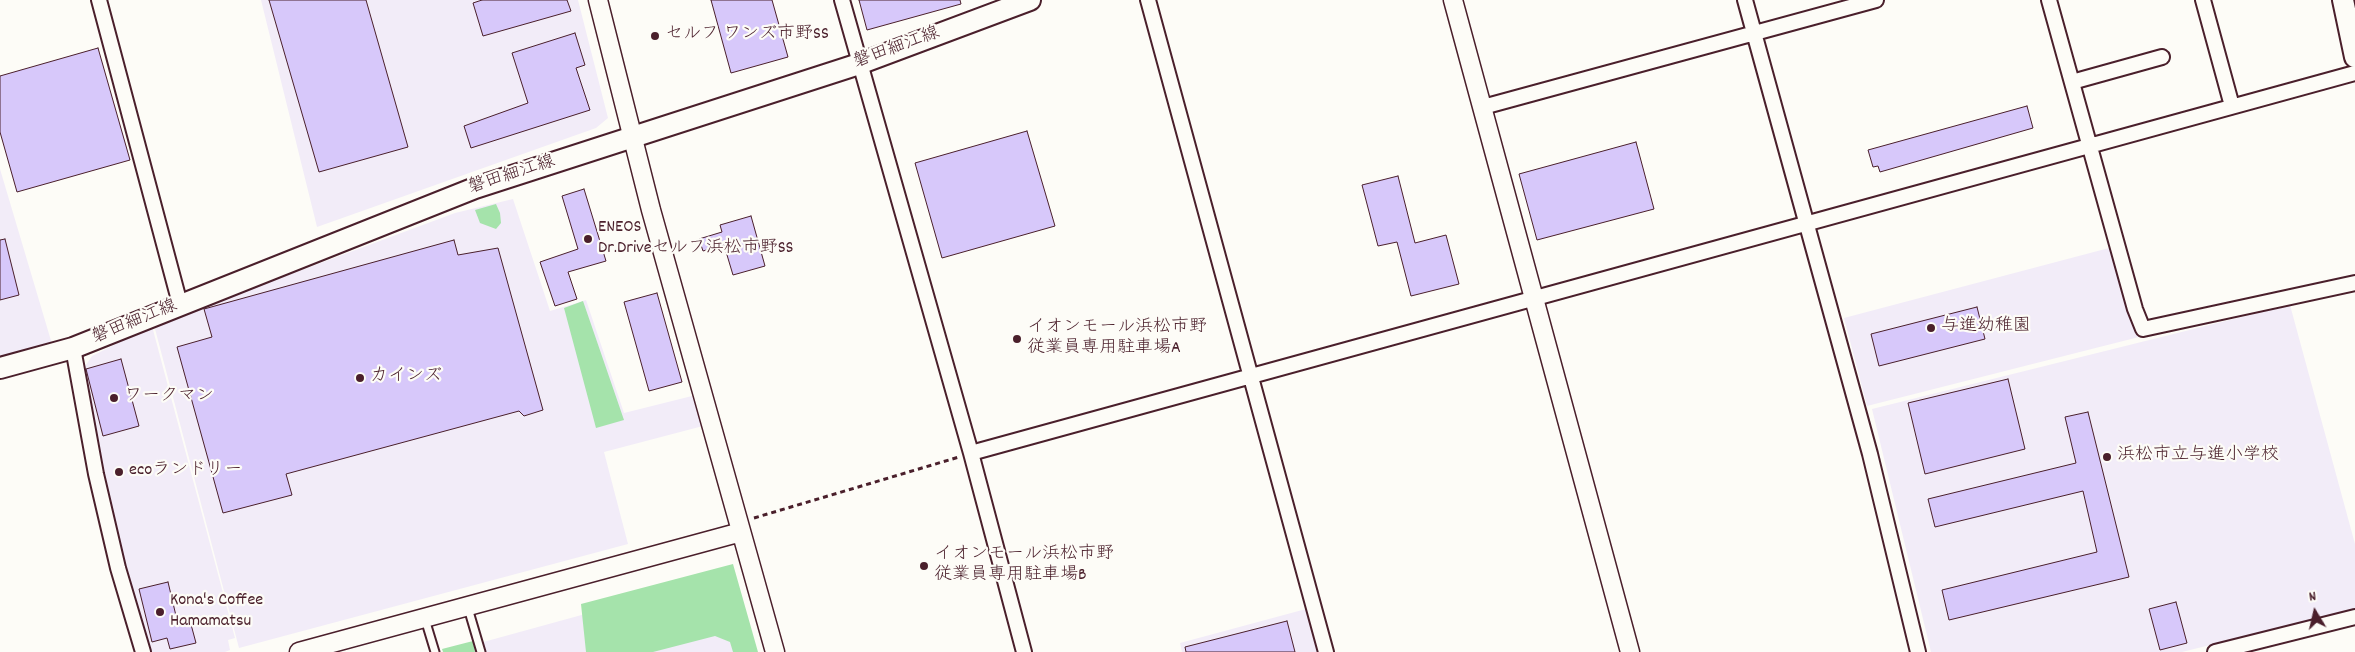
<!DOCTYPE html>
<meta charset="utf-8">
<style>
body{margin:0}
#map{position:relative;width:2355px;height:652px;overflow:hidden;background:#fdfcf7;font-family:Dekko,sans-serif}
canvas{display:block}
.north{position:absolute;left:2290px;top:587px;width:50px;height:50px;-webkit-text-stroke:4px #fdfcf7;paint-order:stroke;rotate:351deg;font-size:14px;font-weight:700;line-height:20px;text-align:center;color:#4a1f2b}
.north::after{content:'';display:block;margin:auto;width:18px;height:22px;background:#4a1f2b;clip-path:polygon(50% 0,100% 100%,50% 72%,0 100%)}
</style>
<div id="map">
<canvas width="2355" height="652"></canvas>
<div class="north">N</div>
</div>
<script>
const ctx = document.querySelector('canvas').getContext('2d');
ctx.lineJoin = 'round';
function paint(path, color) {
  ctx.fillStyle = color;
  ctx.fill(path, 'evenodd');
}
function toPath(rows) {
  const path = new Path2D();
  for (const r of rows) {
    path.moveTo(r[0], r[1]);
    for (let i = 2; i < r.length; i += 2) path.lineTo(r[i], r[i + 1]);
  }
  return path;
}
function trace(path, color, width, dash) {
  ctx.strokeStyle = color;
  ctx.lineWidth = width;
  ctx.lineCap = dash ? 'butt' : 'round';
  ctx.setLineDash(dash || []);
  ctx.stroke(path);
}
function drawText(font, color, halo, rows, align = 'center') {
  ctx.font = font + ' Dekko,"Klee One",sans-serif';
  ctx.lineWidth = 4.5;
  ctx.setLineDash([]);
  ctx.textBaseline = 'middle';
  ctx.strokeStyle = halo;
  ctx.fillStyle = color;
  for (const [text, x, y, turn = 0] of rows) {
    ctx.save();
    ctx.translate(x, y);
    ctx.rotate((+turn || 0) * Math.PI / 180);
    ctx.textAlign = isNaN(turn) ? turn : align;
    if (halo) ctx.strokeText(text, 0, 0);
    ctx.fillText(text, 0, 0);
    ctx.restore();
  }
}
paint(toPath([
 [261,0,578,0,608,118,596,128,317,227],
 [0,169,52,344,0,358],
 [513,199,550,311,586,300,624,413,692,396,703,426,604,452,628,544,239,648,154,325,455,213],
 [2109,248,2139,337,1867,406,1844,318],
 [2290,305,2355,544,2355,609,2182,652,1931,652,1872,409],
 [152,326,235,638,228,640,230,650,225,652,152,652,125,571,113,520,84,368,92,356],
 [727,575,748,652,447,652],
 [1306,609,1318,652,1182,652,1180,643]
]), '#f2ecf8');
paint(toPath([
 [496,204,500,213,501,223,496,229,480,223,475,210],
 [583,301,624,420,596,428,564,308],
 [733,564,758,652,733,652,730,642,715,636,653,652,586,652,581,604],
 [473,641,475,652,443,652,442,649]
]), '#a5e3ab');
const building = toPath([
 [269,0,366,0,408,147,319,172,269,0],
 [482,0,567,0,571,11,483,36,473,3,482,0],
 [711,0,772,0,788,57,731,73,711,0],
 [859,0,960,0,961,4,867,30,859,0],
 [575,33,585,65,576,68,590,110,471,148,464,126,528,103,512,53,575,33],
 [98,48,130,160,17,192,0,132,0,76,98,48],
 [2027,106,2033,128,1880,172,1878,166,1873,167,1868,150,2027,106],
 [1027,131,1055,226,942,258,915,163,1027,131],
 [1636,142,1654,209,1537,240,1519,174,1636,142],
 [1398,176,1415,243,1446,235,1459,284,1411,296,1397,242,1378,246,1362,185,1398,176],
 [584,189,606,261,568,272,577,299,555,306,540,262,578,249,562,196,584,189],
 [751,216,765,266,733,275,724,245,703,251,699,239,722,232,720,225,751,216],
 [5,239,19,295,0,300,0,240,5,239],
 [454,240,458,255,498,248,543,410,524,416,519,411,286,474,292,495,223,513,177,347,212,337,204,309,454,240],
 [657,293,682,382,649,391,624,302,657,293],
 [1977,307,1985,339,1879,366,1871,334,1977,307],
 [121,359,139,426,103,436,86,369,121,359],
 [2008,379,2025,449,1925,474,1908,403,2008,379],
 [2088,412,2129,577,1949,620,1942,590,2097,552,2083,491,1935,527,1928,499,2076,463,2065,417,2088,412],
 [168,582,177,620,189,617,196,643,170,649,167,638,152,642,139,589,168,582],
 [2176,602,2187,643,2160,650,2149,609,2176,602],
 [1287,621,1295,652,1186,652,1185,647,1287,621]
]);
paint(building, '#d7c8fa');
trace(building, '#4a1f2b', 1);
const service = toPath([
 [468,608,481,652],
 [425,619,435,652]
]);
const minor = toPath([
 [99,0,180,304],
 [842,0,971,453,1024,652],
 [1148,0,1326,652],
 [1745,0,1870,454,1918,652],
 [2049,0,2135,309,2143,329,2355,283],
 [2203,0,2232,106],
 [2072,82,2162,57],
 [1483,107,1876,0],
 [73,348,96,474,118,568,143,652],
 [971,453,2355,73],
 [2215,652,2355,617]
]);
const tertiary = toPath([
 [598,0,651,210,775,652],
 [1453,0,1630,652],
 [299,652,741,532]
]);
const secondary = toPath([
 [2343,0,2355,57],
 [0,368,73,348,475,188,859,64,1030,0]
]);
trace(service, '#4a1f2b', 11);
trace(minor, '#4a1f2b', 18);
trace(tertiary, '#4a1f2b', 21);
trace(secondary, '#4a1f2b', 24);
trace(toPath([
 [754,518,959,457]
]), '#4a1f2b', 3, [5, 4]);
trace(service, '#fdfcf7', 7);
trace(minor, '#fdfcf7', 14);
trace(tertiary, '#fdfcf7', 18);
trace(secondary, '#fdfcf7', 20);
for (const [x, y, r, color] of [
 [655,36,5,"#4a1f2b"],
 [588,239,5,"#4a1f2b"],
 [1931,328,5,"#4a1f2b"],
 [1017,339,5,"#4a1f2b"],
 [360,378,5,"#4a1f2b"],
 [114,398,5,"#4a1f2b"],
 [2107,457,5,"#4a1f2b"],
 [119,472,5,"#4a1f2b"],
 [924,566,5,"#4a1f2b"],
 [160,612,5,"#4a1f2b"]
]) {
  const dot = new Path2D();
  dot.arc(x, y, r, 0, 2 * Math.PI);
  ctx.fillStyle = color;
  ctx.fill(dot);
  trace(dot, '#fdfcf7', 2);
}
drawText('18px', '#4a1f2b', '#fdfcf7', [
 ["セルフ ワンズ市野SS",665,36],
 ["ENEOS",598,229],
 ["Dr.Driveセルフ浜松市野SS",598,250],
 ["与進幼稚園",1941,328],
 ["イオンモール浜松市野",1027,329],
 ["従業員専用駐車場A",1027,350],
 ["カインズ",370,378],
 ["ワークマン",124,398],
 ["浜松市立与進小学校",2117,457],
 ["ecoランドリー",129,472],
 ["イオンモール浜松市野",934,556],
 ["従業員専用駐車場B",934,577],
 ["Kona's Coffee",170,602],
 ["Hamamatsu",170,623]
], 'left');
drawText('18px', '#4a1f2b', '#fdfcf7', [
 ["磐田細江線",897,49,-20],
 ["磐田細江線",512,176,-18],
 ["磐田細江線",135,323,-22]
]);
</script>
